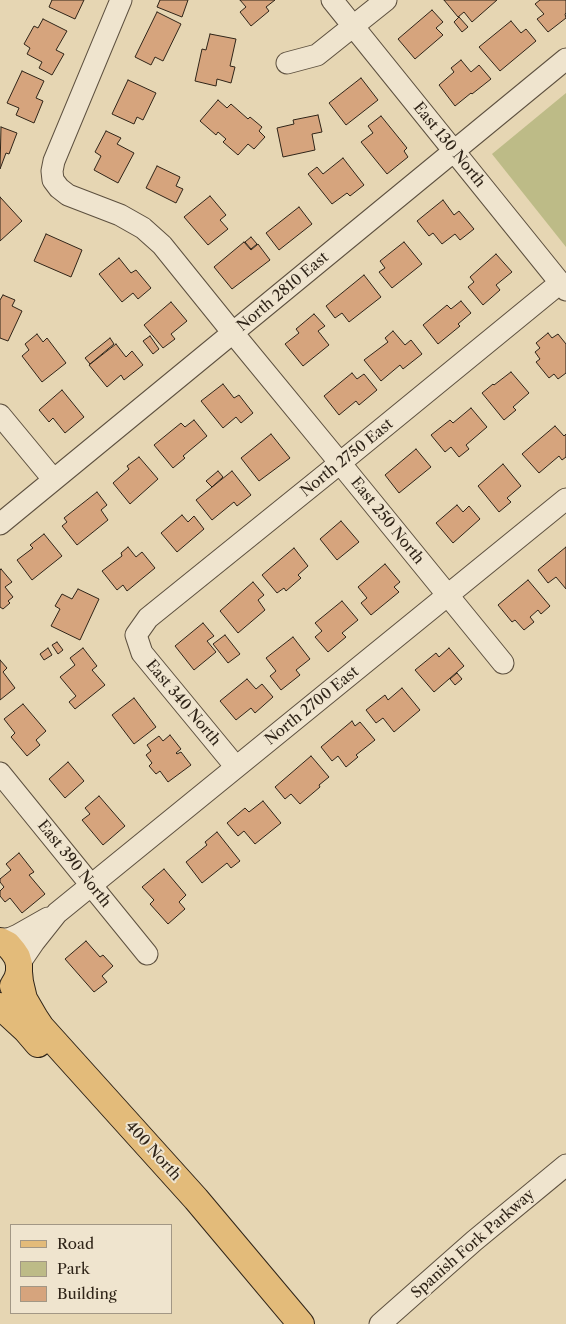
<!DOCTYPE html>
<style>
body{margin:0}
#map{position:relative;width:566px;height:1324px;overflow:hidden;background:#e6d6b3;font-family:"Libre Caslon Text",serif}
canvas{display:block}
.legend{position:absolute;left:10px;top:1224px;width:162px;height:90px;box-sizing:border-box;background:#efe4ce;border:1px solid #a29785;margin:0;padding:6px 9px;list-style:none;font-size:15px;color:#2f2418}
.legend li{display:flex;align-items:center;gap:10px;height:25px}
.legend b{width:25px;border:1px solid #a29785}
</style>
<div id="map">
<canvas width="566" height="1324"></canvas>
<ul class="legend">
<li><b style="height:6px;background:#e3bb7a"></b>Road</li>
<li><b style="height:14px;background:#bdbb87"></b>Park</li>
<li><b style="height:14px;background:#d6a47d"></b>Building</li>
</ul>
</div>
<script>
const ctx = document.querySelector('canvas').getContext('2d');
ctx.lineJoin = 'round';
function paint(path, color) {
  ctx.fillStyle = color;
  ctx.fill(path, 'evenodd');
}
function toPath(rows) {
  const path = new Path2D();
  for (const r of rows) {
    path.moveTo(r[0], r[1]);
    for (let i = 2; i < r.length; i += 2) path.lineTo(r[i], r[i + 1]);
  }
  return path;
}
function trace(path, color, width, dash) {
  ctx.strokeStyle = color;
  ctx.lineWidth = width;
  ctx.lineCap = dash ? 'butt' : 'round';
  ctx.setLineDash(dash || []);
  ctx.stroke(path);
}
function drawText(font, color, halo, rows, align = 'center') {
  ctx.font = font + ' "Libre Caslon Text",serif';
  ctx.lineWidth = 4;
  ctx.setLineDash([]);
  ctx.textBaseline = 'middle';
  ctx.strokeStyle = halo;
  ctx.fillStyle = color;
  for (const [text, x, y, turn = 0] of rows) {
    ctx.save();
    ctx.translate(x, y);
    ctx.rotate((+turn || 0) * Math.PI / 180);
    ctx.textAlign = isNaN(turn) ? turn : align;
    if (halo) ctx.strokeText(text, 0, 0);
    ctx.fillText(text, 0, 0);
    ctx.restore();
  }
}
paint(toPath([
 [566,93,566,247,492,154]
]), '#bdbb87');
const building = toPath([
 [52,0,84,0,75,19,49,7,52,0],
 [160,0,188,0,182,17,157,7,160,0],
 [240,0,275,0,266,7,269,11,251,26,240,12,246,7,240,0],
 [444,0,497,0,472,22,464,12,458,17,444,0],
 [540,0,566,0,566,13,565,14,566,18,548,32,537,19,544,14,535,4,540,0],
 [432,10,443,22,436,28,443,35,415,59,398,39,432,10],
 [157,12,181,24,163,61,155,57,151,65,135,57,157,12],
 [459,17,468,27,462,32,454,22,459,17],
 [43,19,67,31,56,50,64,54,52,75,39,68,42,62,27,54,30,48,24,44,34,26,38,28,43,19],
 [511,21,521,33,526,29,536,41,500,71,479,47,511,21],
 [210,34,236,39,230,66,235,67,231,83,217,79,216,86,195,81,202,49,206,50,210,34],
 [461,60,471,72,479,65,491,79,472,94,471,93,455,106,439,85,454,72,451,68,461,60],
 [22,71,44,81,36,98,43,101,34,123,16,115,19,108,7,103,22,71],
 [361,78,378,100,346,125,329,103,361,78],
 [128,80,156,93,143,120,137,117,134,124,112,114,128,80],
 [218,100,227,108,231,104,248,119,250,117,262,127,259,131,265,137,254,149,248,144,238,155,223,142,226,139,218,132,216,135,200,121,218,100],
 [318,115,322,132,312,134,315,150,283,157,277,128,294,124,293,120,318,115],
 [381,116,407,148,404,151,408,157,387,174,361,142,373,133,368,126,381,116],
 [1,127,17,133,9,154,6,153,0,169,1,127],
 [106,131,121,138,117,144,134,153,118,183,94,170,101,156,95,152,106,131],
 [343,158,364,185,350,196,347,193,332,204,308,174,317,167,323,174,343,158],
 [157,166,180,177,176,186,183,189,176,203,146,188,157,166],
 [210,196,226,215,220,220,228,229,208,245,184,217,210,196],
 [0,197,22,221,0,241,0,197],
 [443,200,454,215,459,211,474,229,460,240,455,234,442,244,433,233,429,236,417,221,443,200],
 [299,207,312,224,279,250,266,233,299,207],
 [46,234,82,250,71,277,34,261,46,234],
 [251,237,257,244,251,249,245,242,251,237],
 [244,242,251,250,258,244,270,260,232,289,214,267,244,242],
 [404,242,422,264,392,288,379,272,385,268,380,261,404,242],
 [496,254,512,272,496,285,500,290,483,305,468,287,474,282,470,277,496,254],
 [119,258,131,273,136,270,151,288,138,299,133,293,122,302,99,274,119,258],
 [364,275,381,297,349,322,342,313,335,318,326,306,364,275],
 [3,295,15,300,12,306,22,311,8,341,0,338,0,300,3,295],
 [461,301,471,313,458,324,460,326,438,344,423,325,447,305,451,309,461,301],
 [171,302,187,321,171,334,175,339,163,348,144,325,171,302],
 [314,314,325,326,318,331,329,345,303,366,285,344,299,333,296,329,314,314],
 [393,331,405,345,411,340,422,354,403,369,400,365,381,381,364,360,388,342,385,338,393,331],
 [548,333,552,338,558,334,566,344,566,373,558,379,554,374,549,378,536,362,540,359,535,352,540,348,536,343,548,333],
 [37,334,43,342,47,338,66,363,42,382,22,356,29,350,25,344,37,334],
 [150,336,159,349,153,354,143,341,150,336],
 [110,338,114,344,90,364,85,358,110,338],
 [116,344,126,357,132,351,143,365,124,380,121,375,107,387,89,365,116,344],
 [511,372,529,393,513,407,516,410,504,420,482,393,493,384,494,385,511,372],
 [352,373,357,379,364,374,377,390,359,405,356,401,339,415,324,396,352,373],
 [223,384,234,398,239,395,253,413,241,423,236,417,223,428,201,401,223,384],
 [62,390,84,417,65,433,53,418,49,422,39,410,62,390],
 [471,408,487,427,466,445,469,449,459,457,451,447,445,452,431,435,450,420,453,423,471,408],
 [194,420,207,436,183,456,185,458,173,468,154,445,181,423,185,427,194,420],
 [555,426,564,436,566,434,566,457,562,460,559,456,539,473,522,454,555,426],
 [271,434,290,458,259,481,241,458,271,434],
 [416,449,431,467,399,493,385,475,416,449],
 [139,457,158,479,130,504,113,483,129,469,127,466,139,457],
 [503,464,521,486,507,498,511,502,499,512,478,486,503,464],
 [218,471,223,477,212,487,206,481,218,471],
 [232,471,251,495,237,506,234,502,212,520,196,500,232,471],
 [97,492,107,505,101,510,108,520,77,545,62,526,67,522,64,518,97,492],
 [457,505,463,512,469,506,480,519,453,543,436,523,457,505],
 [182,515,188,522,194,516,204,529,177,552,161,533,182,515],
 [341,521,359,542,337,560,320,539,341,521],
 [44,534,62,556,32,580,17,560,33,548,30,545,44,534],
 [128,547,136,557,142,552,155,568,127,591,123,585,117,590,102,571,122,556,121,553,128,547],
 [566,547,566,589,556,577,548,583,538,570,566,547],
 [294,548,308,566,298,575,301,578,286,591,284,588,277,593,262,575,294,548],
 [385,564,400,582,394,587,399,592,371,615,361,603,367,598,358,587,385,564],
 [1,569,12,582,5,587,13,597,8,601,10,603,3,609,0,607,0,570,1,569],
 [528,580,550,606,541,614,538,610,530,617,534,622,524,630,515,620,512,622,498,605,528,580],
 [253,582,264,595,258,600,265,610,238,633,220,611,253,582],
 [78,589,99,599,80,640,51,626,60,609,55,606,62,594,72,599,78,589],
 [342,601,358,620,342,633,346,637,328,652,315,637,322,631,315,623,342,601],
 [203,623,214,636,207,641,216,652,194,670,175,646,203,623],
 [225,635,240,654,228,663,213,644,225,635],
 [293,637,310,659,296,670,300,675,281,690,270,676,276,671,266,658,293,637],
 [57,642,63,650,58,654,52,645,57,642],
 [48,648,52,655,44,660,40,654,48,648],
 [83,648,97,666,92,670,105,685,75,709,69,702,76,696,60,677,75,665,70,658,83,648],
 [449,648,464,666,434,692,415,670,436,653,439,657,449,648],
 [0,660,7,668,3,672,15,688,0,700,0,660],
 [457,673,462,679,455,685,450,679,457,673],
 [247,679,256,689,262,684,273,697,255,713,251,708,236,720,220,701,247,679],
 [402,688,420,710,394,732,383,718,376,723,366,710,385,695,388,700,402,688],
 [134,698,156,727,134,744,112,715,134,698],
 [23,704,46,731,36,740,40,745,27,756,11,737,15,733,4,719,23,704],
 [352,721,355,726,360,722,375,740,356,755,358,757,346,767,338,756,332,761,321,747,352,721],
 [170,735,181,749,176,753,177,754,181,752,191,765,168,782,160,771,156,774,149,766,152,763,146,755,151,751,147,745,159,736,163,741,170,735],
 [311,756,329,777,319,785,320,787,300,804,291,794,285,799,275,787,311,756],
 [68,762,84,781,65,798,49,779,68,762],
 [99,796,125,826,103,845,82,820,90,814,85,808,99,796],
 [263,801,281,823,255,844,244,831,238,836,227,823,245,808,249,812,263,801],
 [217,832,240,861,231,868,227,863,202,883,186,862,207,845,205,842,217,832],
 [19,853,34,872,29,875,45,894,22,913,10,898,5,902,0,896,0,891,4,887,0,882,0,879,11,870,6,864,19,853],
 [164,869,186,895,179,902,185,909,168,924,150,904,154,900,142,887,164,869],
 [86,941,100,957,103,955,113,966,102,976,107,982,94,992,65,959,86,941]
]);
paint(building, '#d6a47d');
trace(building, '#2f2418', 1);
const minor = toPath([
 [121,0,54,161,52,171,53,180,59,188,68,195,120,215,143,228,162,245,233,333,340,463,503,663],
 [332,0,566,290],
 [287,63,317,55,386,0],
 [0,415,53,479],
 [0,524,566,59],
 [236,767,142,653,136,635,148,618,340,463,560,283],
 [0,773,147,954],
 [0,940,11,938,18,935,48,918],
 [19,964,34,942,57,913,566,499],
 [380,1324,474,1241,566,1165]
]);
const major = toPath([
 [0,941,8,945,13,951,17,957,19,964,19,972,17,979,13,986],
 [19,972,20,982,24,999,35,1018,41,1027,196,1199,301,1324],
 [0,1006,26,1030,38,1044]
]);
trace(minor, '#5d503f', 23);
trace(major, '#2f2418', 28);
trace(minor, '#efe4ce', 21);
trace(major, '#e3bb7a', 26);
drawText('15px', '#2f2418', '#efe4ce', [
 ["East 130 North",449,145,51],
 ["North 2810 East",283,292,-40],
 ["North 2750 East",347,458,-39],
 ["East 250 North",387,521,51],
 ["East 340 North",183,703,50],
 ["North 2700 East",312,706,-39],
 ["East 390 North",74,864,51],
 ["400 North",153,1151,48],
 ["Spanish Fork Parkway",473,1244,-41]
]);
</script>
